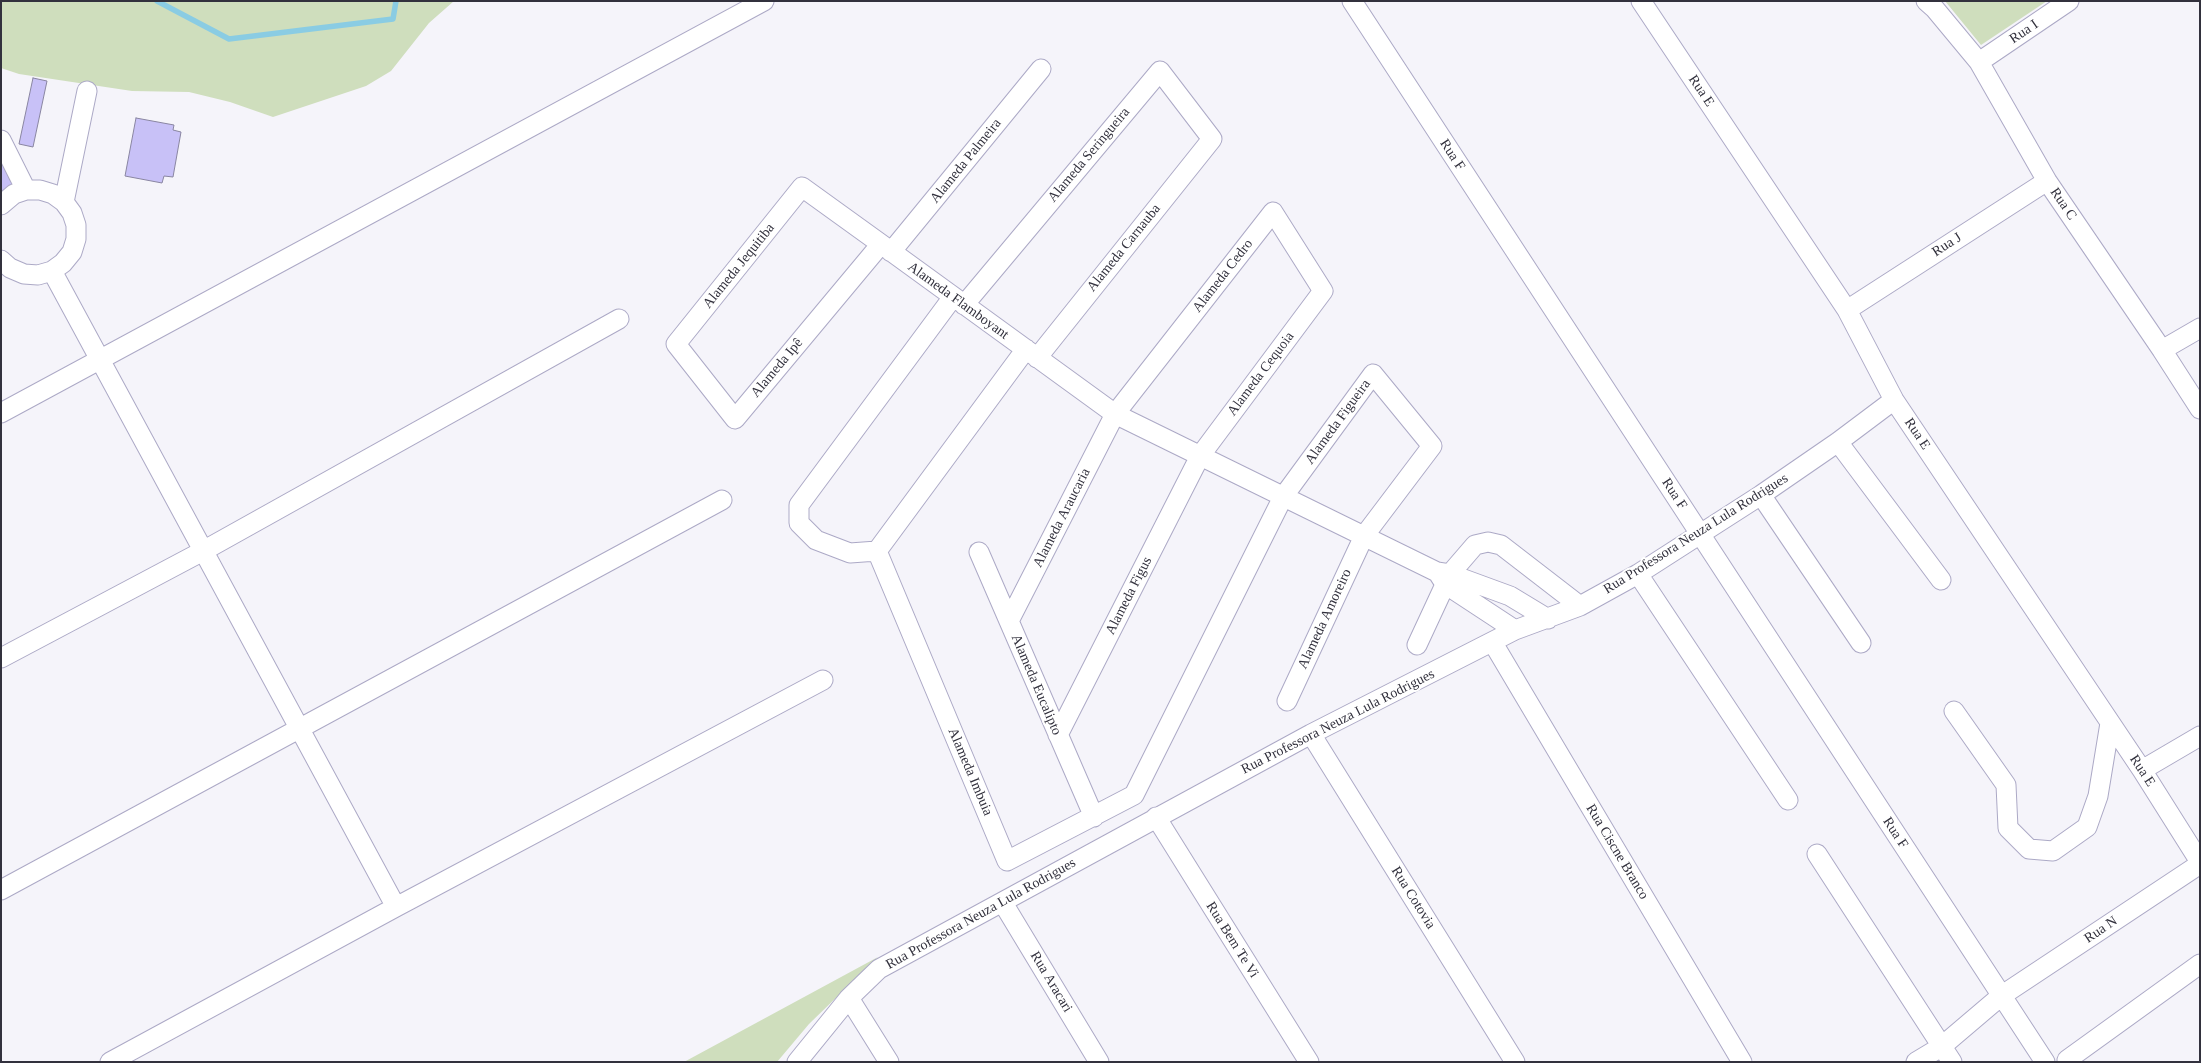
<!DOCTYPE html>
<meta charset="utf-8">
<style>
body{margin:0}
#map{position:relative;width:2201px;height:1063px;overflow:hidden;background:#f5f4fa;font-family:"Times New Roman",serif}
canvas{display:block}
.frame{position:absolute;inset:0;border:2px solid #32313d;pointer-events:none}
</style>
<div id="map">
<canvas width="2201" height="1063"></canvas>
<div class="frame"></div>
</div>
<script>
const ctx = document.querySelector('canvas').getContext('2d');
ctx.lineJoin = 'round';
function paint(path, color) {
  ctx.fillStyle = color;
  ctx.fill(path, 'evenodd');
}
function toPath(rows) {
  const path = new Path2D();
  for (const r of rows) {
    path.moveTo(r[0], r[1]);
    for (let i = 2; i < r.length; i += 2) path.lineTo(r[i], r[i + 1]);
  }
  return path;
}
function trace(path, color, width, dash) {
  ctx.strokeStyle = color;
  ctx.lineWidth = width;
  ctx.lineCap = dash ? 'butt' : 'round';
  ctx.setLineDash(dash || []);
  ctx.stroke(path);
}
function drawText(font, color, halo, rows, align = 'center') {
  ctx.font = font + ' "Times New Roman",serif';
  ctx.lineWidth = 4;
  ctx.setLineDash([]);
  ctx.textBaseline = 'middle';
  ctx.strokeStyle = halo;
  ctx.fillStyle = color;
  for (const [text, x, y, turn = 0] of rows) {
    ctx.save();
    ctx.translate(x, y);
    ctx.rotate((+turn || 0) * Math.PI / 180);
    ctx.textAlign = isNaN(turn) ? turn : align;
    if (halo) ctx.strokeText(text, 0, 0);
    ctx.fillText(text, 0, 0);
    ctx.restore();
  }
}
paint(toPath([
 [1,1,454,1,429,23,391,71,366,86,273,117,230,102,189,92,132,91,19,74,1,68],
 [1945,1,2047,1,1981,45],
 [878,957,809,1024,777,1062,684,1062]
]), '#cfdebd');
trace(toPath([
 [157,1,229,39,393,19,396,1]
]), '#8acce3', 5.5);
const building = toPath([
 [33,78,47,81,33,147,19,144,33,78],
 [136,118,174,125,173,130,181,132,173,177,164,176,162,183,125,176,136,118],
 [1,160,15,185,1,192,1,160]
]);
paint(building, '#c8c1f7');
trace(building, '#8985a1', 1);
const minor = toPath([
 [1352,1,2045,1062],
 [1641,1,1847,310,1894,400,2142,770,2200,862],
 [1926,1,1935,9,1979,62,2047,181,2162,350,2200,409],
 [1979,62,2069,1],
 [1,140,26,190],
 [64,202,87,91],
 [1,205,14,194,26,190,40,190,53,194,64,202,72,213,76,225,76,239,72,252,63,263,52,271,38,275,24,274,10,268,1,260],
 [881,244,735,419,676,344,802,187,881,244,1115,414,1437,572,1450,574,1510,596,1548,619],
 [891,252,1041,69],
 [52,271,396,907],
 [953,297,799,505,799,523,816,540,850,553,877,551,1026,349],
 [964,305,1160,71,1212,139,1037,358],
 [1847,310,2047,181],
 [2162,350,2200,328],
 [1,413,764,1],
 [1838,442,1941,580],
 [1761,495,1861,643],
 [877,551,1007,861,1134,795,1283,497,1373,374,1432,446,1364,536,1287,701],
 [979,552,1094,817],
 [1438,573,1445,584,1515,630],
 [1638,574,1788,800],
 [1009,621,1115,414,1273,212,1323,291,1200,456,1058,735],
 [1493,643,1742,1062],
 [1417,645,1450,574,1475,545,1488,542,1501,545,1580,606],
 [1,658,203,551,619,319],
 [1954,711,2006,785,2008,828,2029,849,2053,851,2087,827,2098,796,2110,723],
 [1311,734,1515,1062],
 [2142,770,2200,736],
 [1156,817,1309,1062],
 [1817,854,1952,1062],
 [1,890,722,500],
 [1003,903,1099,1062],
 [849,998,889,1062],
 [2067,1060,2200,964],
 [110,1062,396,907,823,680],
 [797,1062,849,998,879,969,1311,734,1515,630,1580,606,1638,574,1761,495,1838,442,1894,400],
 [1916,1062,1941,1047,2001,996,2200,864]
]);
trace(minor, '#aca9c6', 21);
trace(minor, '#fff', 19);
drawText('14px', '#32313d', '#fff', [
 ["Rua I",2024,32,-34],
 ["Rua E",1701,91,56],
 ["Alameda Seringueira",1089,155,-50],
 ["Rua F",1452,155,57],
 ["Alameda Palmeira",966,161,-51],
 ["Rua C",2063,204,56],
 ["Rua J",1947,245,-33],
 ["Alameda Carnauba",1124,248,-51],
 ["Alameda Jequitiba",739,266,-51],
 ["Alameda Cedro",1223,276,-52],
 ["Alameda Flamboyant",958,301,36],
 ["Alameda Ipê",777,368,-50],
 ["Alameda Cequoia",1261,374,-53],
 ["Alameda Figueira",1338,422,-54],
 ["Rua E",1917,434,56],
 ["Rua F",1674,494,57],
 ["Alameda Araucaria",1062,518,-63],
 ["Rua Professora Neuza Lula Rodrigues",1696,534,-32],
 ["Alameda Figus",1129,596,-63],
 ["Alameda Amoreiro",1325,619,-65],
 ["Alameda Eucalipto",1036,685,67],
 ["Rua Professora Neuza Lula Rodrigues",1338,722,-27],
 ["Rua E",2142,771,57],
 ["Alameda Imbuia",970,772,67],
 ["Rua F",1895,833,57],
 ["Rua Ciscne Branco",1617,852,59],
 ["Rua Cotovia",1413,898,58],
 ["Rua Professora Neuza Lula Rodrigues",981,914,-29],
 ["Rua N",2101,930,-34],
 ["Rua Bem Te Vi",1232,940,58],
 ["Rua Aracari",1051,982,59]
]);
</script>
